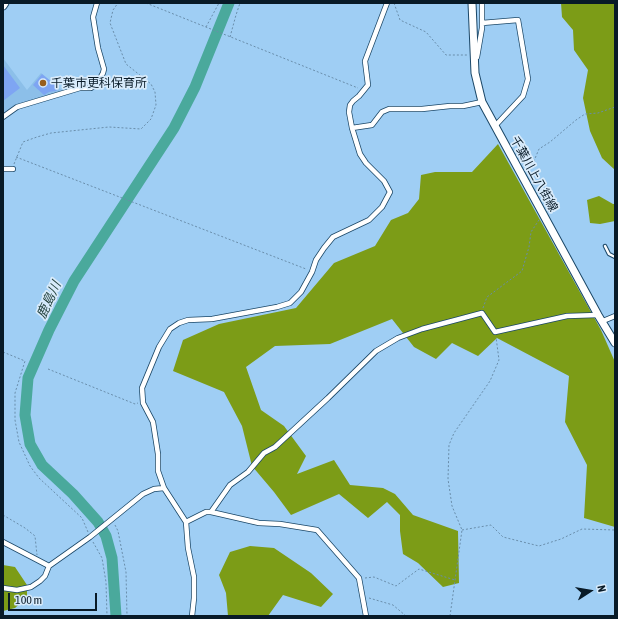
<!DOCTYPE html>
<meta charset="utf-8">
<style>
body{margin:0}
#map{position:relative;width:618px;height:619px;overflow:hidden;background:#9fcef4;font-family:"Asap Condensed",sans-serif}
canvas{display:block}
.frame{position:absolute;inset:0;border:4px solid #081a27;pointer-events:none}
.north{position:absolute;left:570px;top:571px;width:40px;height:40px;-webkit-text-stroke:3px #d8ebfb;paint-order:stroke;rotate:78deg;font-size:11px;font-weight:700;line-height:16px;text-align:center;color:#081a27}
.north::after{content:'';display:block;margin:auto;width:14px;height:18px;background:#081a27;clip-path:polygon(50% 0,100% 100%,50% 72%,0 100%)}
.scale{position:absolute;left:8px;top:593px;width:89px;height:18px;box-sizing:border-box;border:2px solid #081a27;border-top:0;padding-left:5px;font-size:12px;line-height:14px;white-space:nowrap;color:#081a27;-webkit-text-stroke:3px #d8ebfb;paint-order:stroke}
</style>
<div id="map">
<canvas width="618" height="619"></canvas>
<div class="frame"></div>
<div class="north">N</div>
<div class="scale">100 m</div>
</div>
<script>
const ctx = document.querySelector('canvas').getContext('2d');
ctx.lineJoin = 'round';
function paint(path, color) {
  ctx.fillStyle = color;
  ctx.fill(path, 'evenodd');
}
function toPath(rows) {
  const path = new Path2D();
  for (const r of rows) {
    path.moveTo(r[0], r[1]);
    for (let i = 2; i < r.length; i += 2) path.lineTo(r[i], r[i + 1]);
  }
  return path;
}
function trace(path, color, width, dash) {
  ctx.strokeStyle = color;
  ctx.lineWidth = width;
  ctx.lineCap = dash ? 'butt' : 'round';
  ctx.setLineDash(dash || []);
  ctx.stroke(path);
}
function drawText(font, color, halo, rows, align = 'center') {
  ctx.font = font + ' "Asap Condensed","Noto Sans JP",sans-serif';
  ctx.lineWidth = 3.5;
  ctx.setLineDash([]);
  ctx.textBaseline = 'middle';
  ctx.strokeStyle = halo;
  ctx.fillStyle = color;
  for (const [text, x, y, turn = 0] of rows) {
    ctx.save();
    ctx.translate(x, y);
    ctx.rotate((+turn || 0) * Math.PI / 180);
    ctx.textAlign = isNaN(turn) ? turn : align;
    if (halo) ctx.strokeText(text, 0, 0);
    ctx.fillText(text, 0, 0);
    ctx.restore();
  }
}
paint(toPath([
 [3,58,27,90,41,73,64,92,14,107,3,116]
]), '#8cbfe9');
paint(toPath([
 [561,3,615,3,615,170,602,158,590,131,583,98,588,70,574,50,573,30,562,17],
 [498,144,601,330,615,362,615,527,584,518,587,465,565,422,569,376,497,338,478,356,452,343,436,359,414,347,392,319,330,344,275,346,246,367,261,410,284,426,306,456,297,474,334,460,350,485,383,488,395,494,413,515,458,531,459,583,443,587,418,563,403,554,400,531,400,515,387,502,368,518,339,494,291,515,274,492,252,466,242,426,224,392,173,371,183,340,219,324,296,308,334,263,375,246,391,220,408,213,419,199,421,175,435,172,472,172],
 [599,196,613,204,615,204,615,221,600,224,590,223,587,200],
 [250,546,274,548,311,573,333,594,321,607,283,595,268,616,228,616,226,593,219,575,230,552],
 [3,565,15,567,27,585,27,597,15,608,3,611]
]), '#7c9c17');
trace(toPath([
 [116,616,112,558,106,536,98,522,73,494,42,465,30,444,25,415,28,378,49,330,74,281,174,128,195,87,229,3]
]), '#4aa99c', 11);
paint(toPath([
 [3,65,20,88,3,101],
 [42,74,59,88,56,91,49,92,44,95,33,85]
]), '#7ea5f3');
const lane = toPath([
 [605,246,609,254,615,257]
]);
const street = toPath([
 [482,23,518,20,528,79,523,96,495,126],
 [477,57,482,28,482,3],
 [3,117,17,107,80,88,91,88,97,84,103,73,104,69,98,48,93,17,97,3],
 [352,128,372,125,382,112,389,109,422,109,450,106,463,106,482,102],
 [3,169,13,169],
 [603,321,615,316],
 [211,512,230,485,248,472,264,453,275,447,328,398,376,351,398,338,422,329,482,313,495,332,567,316,598,315],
 [186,522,206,512,211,512,259,523,280,524,317,530,359,578,366,616],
 [3,542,49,566],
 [3,588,17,590,31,587,40,581,45,576,49,566,90,537,143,494,154,489,164,488],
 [192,616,194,598,194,577,188,548,186,522,164,488,158,471,158,454,153,422,143,403,142,388,159,347,170,329,179,323,188,320,212,319,277,307,290,303,301,292,312,272,316,260,324,248,333,237,369,220,382,207,390,192,384,181,366,163,360,154,352,128,349,112,350,105,353,101,359,96,368,85,365,61,387,3]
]);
const primary = toPath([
 [472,3,475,73,482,102,598,315,615,343],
 [3,6,5,3]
]);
trace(lane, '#1b4767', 4.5);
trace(street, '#1b4767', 6);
trace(primary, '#1b4767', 9);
trace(toPath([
 [146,3,358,88],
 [394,3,400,20,426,32,446,55,468,55],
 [206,27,219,3],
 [230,37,236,15,240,3],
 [16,157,306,269],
 [14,164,23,142,37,137,51,133,109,127,141,129,151,119,156,105,155,92,151,84,126,64,110,23,113,10,118,3],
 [527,171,531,168,539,149,550,142,576,120,585,114,598,113,615,107],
 [483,308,487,297,522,271,529,247,531,232,539,220],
 [3,352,25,361,15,393,15,420,19,442,30,466,39,478,82,518,88,532],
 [48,369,135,404,138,403],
 [3,515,25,528,35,536,37,555],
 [115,525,118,531,126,572,127,616],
 [462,530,491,525,503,537,539,546,561,539,582,529,615,530],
 [93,542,102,558,106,582,107,616],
 [365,578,374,577,396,586,419,569,455,580],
 [369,598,393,605,406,616],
 [450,616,462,530,452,506,448,479,449,445,454,433,490,381,499,360,496,337]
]), '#698daa', 1, [2, 2]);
trace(lane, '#fff', 2.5);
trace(street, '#fff', 4.5);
trace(primary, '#fff', 7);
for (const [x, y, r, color] of [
 [43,83,4,"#985e1d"]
]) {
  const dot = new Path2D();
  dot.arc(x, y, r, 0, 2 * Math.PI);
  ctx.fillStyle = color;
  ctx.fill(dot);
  trace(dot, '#d8ebfb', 1.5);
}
drawText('12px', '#081a27', '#d8ebfb', [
 ["千葉市更科保育所",51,83]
], 'left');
drawText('12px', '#081a27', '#d8ebfb', [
 ["千葉川上八街線",534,174,61]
]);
drawText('italic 13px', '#25433f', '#d8ebfb', [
 ["鹿島川",49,300,-65]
]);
</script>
